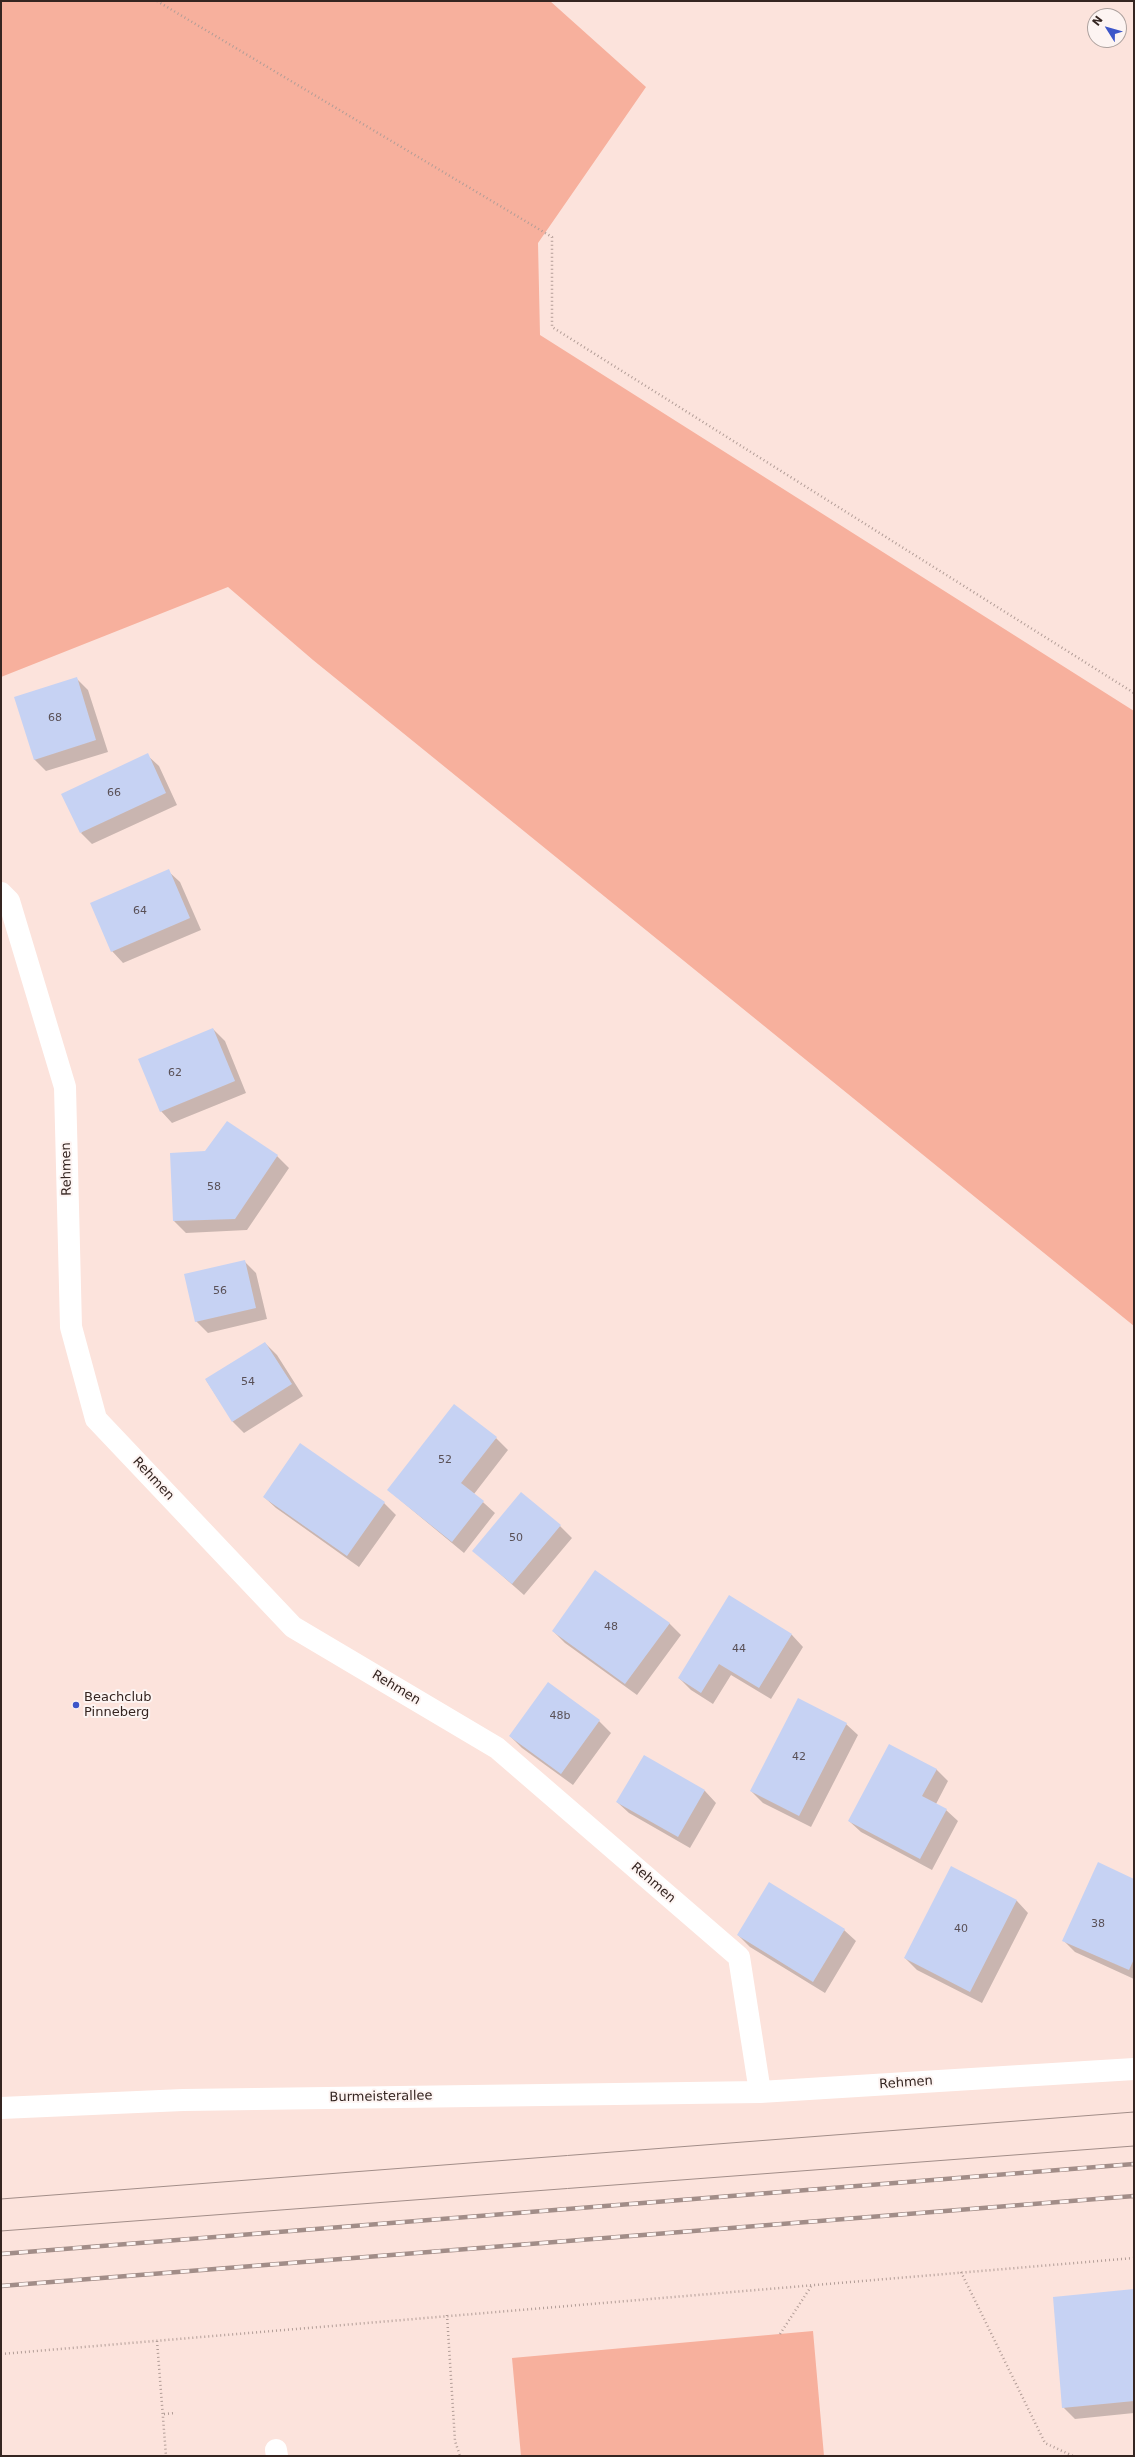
<!DOCTYPE html>
<style>
body{margin:0}
#map{position:relative;width:1135px;height:2457px;overflow:hidden;background:#fce3dc;font-family:"DejaVu Sans",sans-serif}
canvas{display:block}
.frame{position:absolute;inset:0;border:2px solid #352521;pointer-events:none}
.north{position:absolute;left:1087px;top:8px;width:40px;height:40px;box-sizing:border-box;background:#fdf4f2;border:1px solid #ada19e;border-radius:50%;rotate:307deg;font-size:11px;font-weight:700;line-height:16px;text-align:center;color:#352521}
.north::after{content:'';display:block;margin:auto;width:14px;height:18px;background:#3d56c9;clip-path:polygon(50% 0,100% 100%,50% 72%,0 100%)}
</style>
<div id="map">
<canvas width="1135" height="2457"></canvas>
<div class="frame"></div>
<div class="north">N</div>
</div>
<script>
const ctx = document.querySelector('canvas').getContext('2d');
ctx.lineJoin = 'round';
function paint(path, color) {
  ctx.fillStyle = color;
  ctx.fill(path, 'evenodd');
}
function toPath(rows) {
  const path = new Path2D();
  for (const r of rows) {
    path.moveTo(r[0], r[1]);
    for (let i = 2; i < r.length; i += 2) path.lineTo(r[i], r[i + 1]);
  }
  return path;
}
function trace(path, color, width, dash) {
  ctx.strokeStyle = color;
  ctx.lineWidth = width;
  ctx.lineCap = dash ? 'butt' : 'round';
  ctx.setLineDash(dash || []);
  ctx.stroke(path);
}
function drawText(font, color, halo, rows, align = 'center') {
  ctx.font = font + ' "DejaVu Sans",sans-serif';
  ctx.lineWidth = 4;
  ctx.setLineDash([]);
  ctx.textBaseline = 'middle';
  ctx.strokeStyle = halo;
  ctx.fillStyle = color;
  for (const [text, x, y, turn = 0] of rows) {
    ctx.save();
    ctx.translate(x, y);
    ctx.rotate((+turn || 0) * Math.PI / 180);
    ctx.textAlign = isNaN(turn) ? turn : align;
    if (halo) ctx.strokeText(text, 0, 0);
    ctx.fillText(text, 0, 0);
    ctx.restore();
  }
}
paint(toPath([
 [1,1,550,1,646,87,538,243,540,335,1134,711,1134,1326,313,660,228,587,1,677],
 [813,2331,824,2456,521,2456,512,2358]
]), '#f7b09d');
paint(toPath([
 [76,678,88,690,108,752,46,771,34,759],
 [147,755,159,766,177,805,92,844,81,833],
 [168,871,180,882,201,930,123,963,112,951],
 [213,1029,225,1041,246,1093,172,1123,161,1111],
 [171,1154,277,1156,289,1168,247,1230,186,1233,174,1221],
 [244,1261,256,1273,267,1319,208,1333,196,1321],
 [265,1343,277,1355,303,1396,244,1433,233,1422,206,1380],
 [496,1438,508,1450,474,1494,495,1513,464,1553,388,1490],
 [264,1497,384,1503,396,1515,359,1567,276,1508],
 [560,1526,572,1538,524,1595,474,1551],
 [729,1597,792,1635,803,1647,771,1699,731,1675,713,1704,691,1690,679,1678],
 [669,1623,681,1635,637,1695,565,1643,553,1631],
 [599,1721,611,1733,573,1785,522,1748,510,1736],
 [846,1724,858,1735,811,1827,763,1803,751,1791],
 [644,1756,705,1791,716,1803,690,1848,629,1813,617,1802],
 [936,1769,948,1781,936,1804,946,1810,958,1821,932,1870,861,1832,849,1821],
 [952,1868,1017,1901,1028,1913,982,2003,917,1970,905,1958],
 [1134,1880,1134,1979,1075,1952,1063,1940],
 [844,1930,856,1941,825,1993,750,1947,738,1935],
 [1134,2290,1134,2413,1075,2419,1063,2407]
]), '#0003');
paint(toPath([
 [77,677,96,740,34,760,14,697],
 [148,753,166,793,80,833,61,794],
 [169,869,190,918,111,952,90,903],
 [213,1028,235,1081,160,1112,138,1059],
 [227,1121,278,1155,235,1219,173,1221,170,1153,205,1151],
 [245,1260,256,1308,195,1322,184,1274],
 [265,1342,292,1384,232,1422,205,1379],
 [454,1404,497,1437,461,1483,484,1501,452,1542,387,1490],
 [300,1443,385,1502,347,1556,263,1497],
 [521,1492,561,1525,512,1584,472,1551],
 [595,1570,670,1623,625,1684,552,1631],
 [729,1595,792,1634,759,1688,719,1664,701,1693,678,1678],
 [548,1682,600,1720,561,1774,509,1736],
 [798,1698,847,1723,799,1816,750,1791],
 [889,1744,937,1769,922,1796,947,1809,920,1859,848,1821],
 [644,1755,705,1790,678,1837,616,1802],
 [1098,1862,1134,1879,1134,1959,1129,1970,1062,1941],
 [951,1866,1017,1900,970,1992,904,1958],
 [769,1882,845,1929,813,1982,737,1935],
 [1134,2289,1134,2401,1062,2408,1053,2297]
]), '#c6d2f3');
trace(toPath([
 [157,1,552,237,552,327,1134,693],
 [961,2272,1045,2443,1073,2456],
 [447,2315,455,2441,460,2456],
 [780,2334,812,2285],
 [157,2341,166,2456],
 [1,2354,1134,2258],
 [164,2414,176,2413]
]), '#b29d97', 2.5, [1, 3]);
trace(toPath([
 [276,2450,277,2456]
]), '#fff', 22);
trace(toPath([
 [1,893,9,901,65,1087,71,1327,96,1419,293,1627,497,1748,739,1957,760,2092],
 [1,2108,183,2100,760,2092,1134,2069]
]), '#fff', 22);
trace(toPath([
 [1,2199,1134,2112],
 [1,2231,1134,2146]
]), '#a28d88', 1);
const rail = toPath([
 [1,2254,1134,2164],
 [1,2286,1134,2196]
]);
trace(rail, '#a28d88', 4.5);
trace(rail, '#fdf4f2', 3, [9]);
for (const [x, y, r, color] of [
 [76,1705,4,"#3d56c9"]
]) {
  const dot = new Path2D();
  dot.arc(x, y, r, 0, 2 * Math.PI);
  ctx.fillStyle = color;
  ctx.fill(dot);
  trace(dot, '#fdf4f2', 1.5);
}
drawText('11px', '#595056', null, [
 ["68",55,718],
 ["66",114,793],
 ["64",140,911],
 ["62",175,1073],
 ["58",214,1187],
 ["56",220,1291],
 ["54",248,1382],
 ["52",445,1460],
 ["50",516,1538],
 ["48",611,1627],
 ["44",739,1649],
 ["48b",560,1716],
 ["42",799,1757],
 ["38",1098,1924],
 ["40",961,1929]
]);
drawText('13px', '#352521', '#fdf4f2', [
 ["Rehmen",67,1169,-91],
 ["Rehmen",153,1479,47],
 ["Rehmen",396,1688,31],
 ["Rehmen",653,1883,41],
 ["Rehmen",906,2083,-4],
 ["Burmeisterallee",381,2097,-1]
]);
drawText('13px', '#352521', '#fdf4f2', [
 ["Beachclub",84,1698],
 ["Pinneberg",84,1713]
], 'left');
</script>
